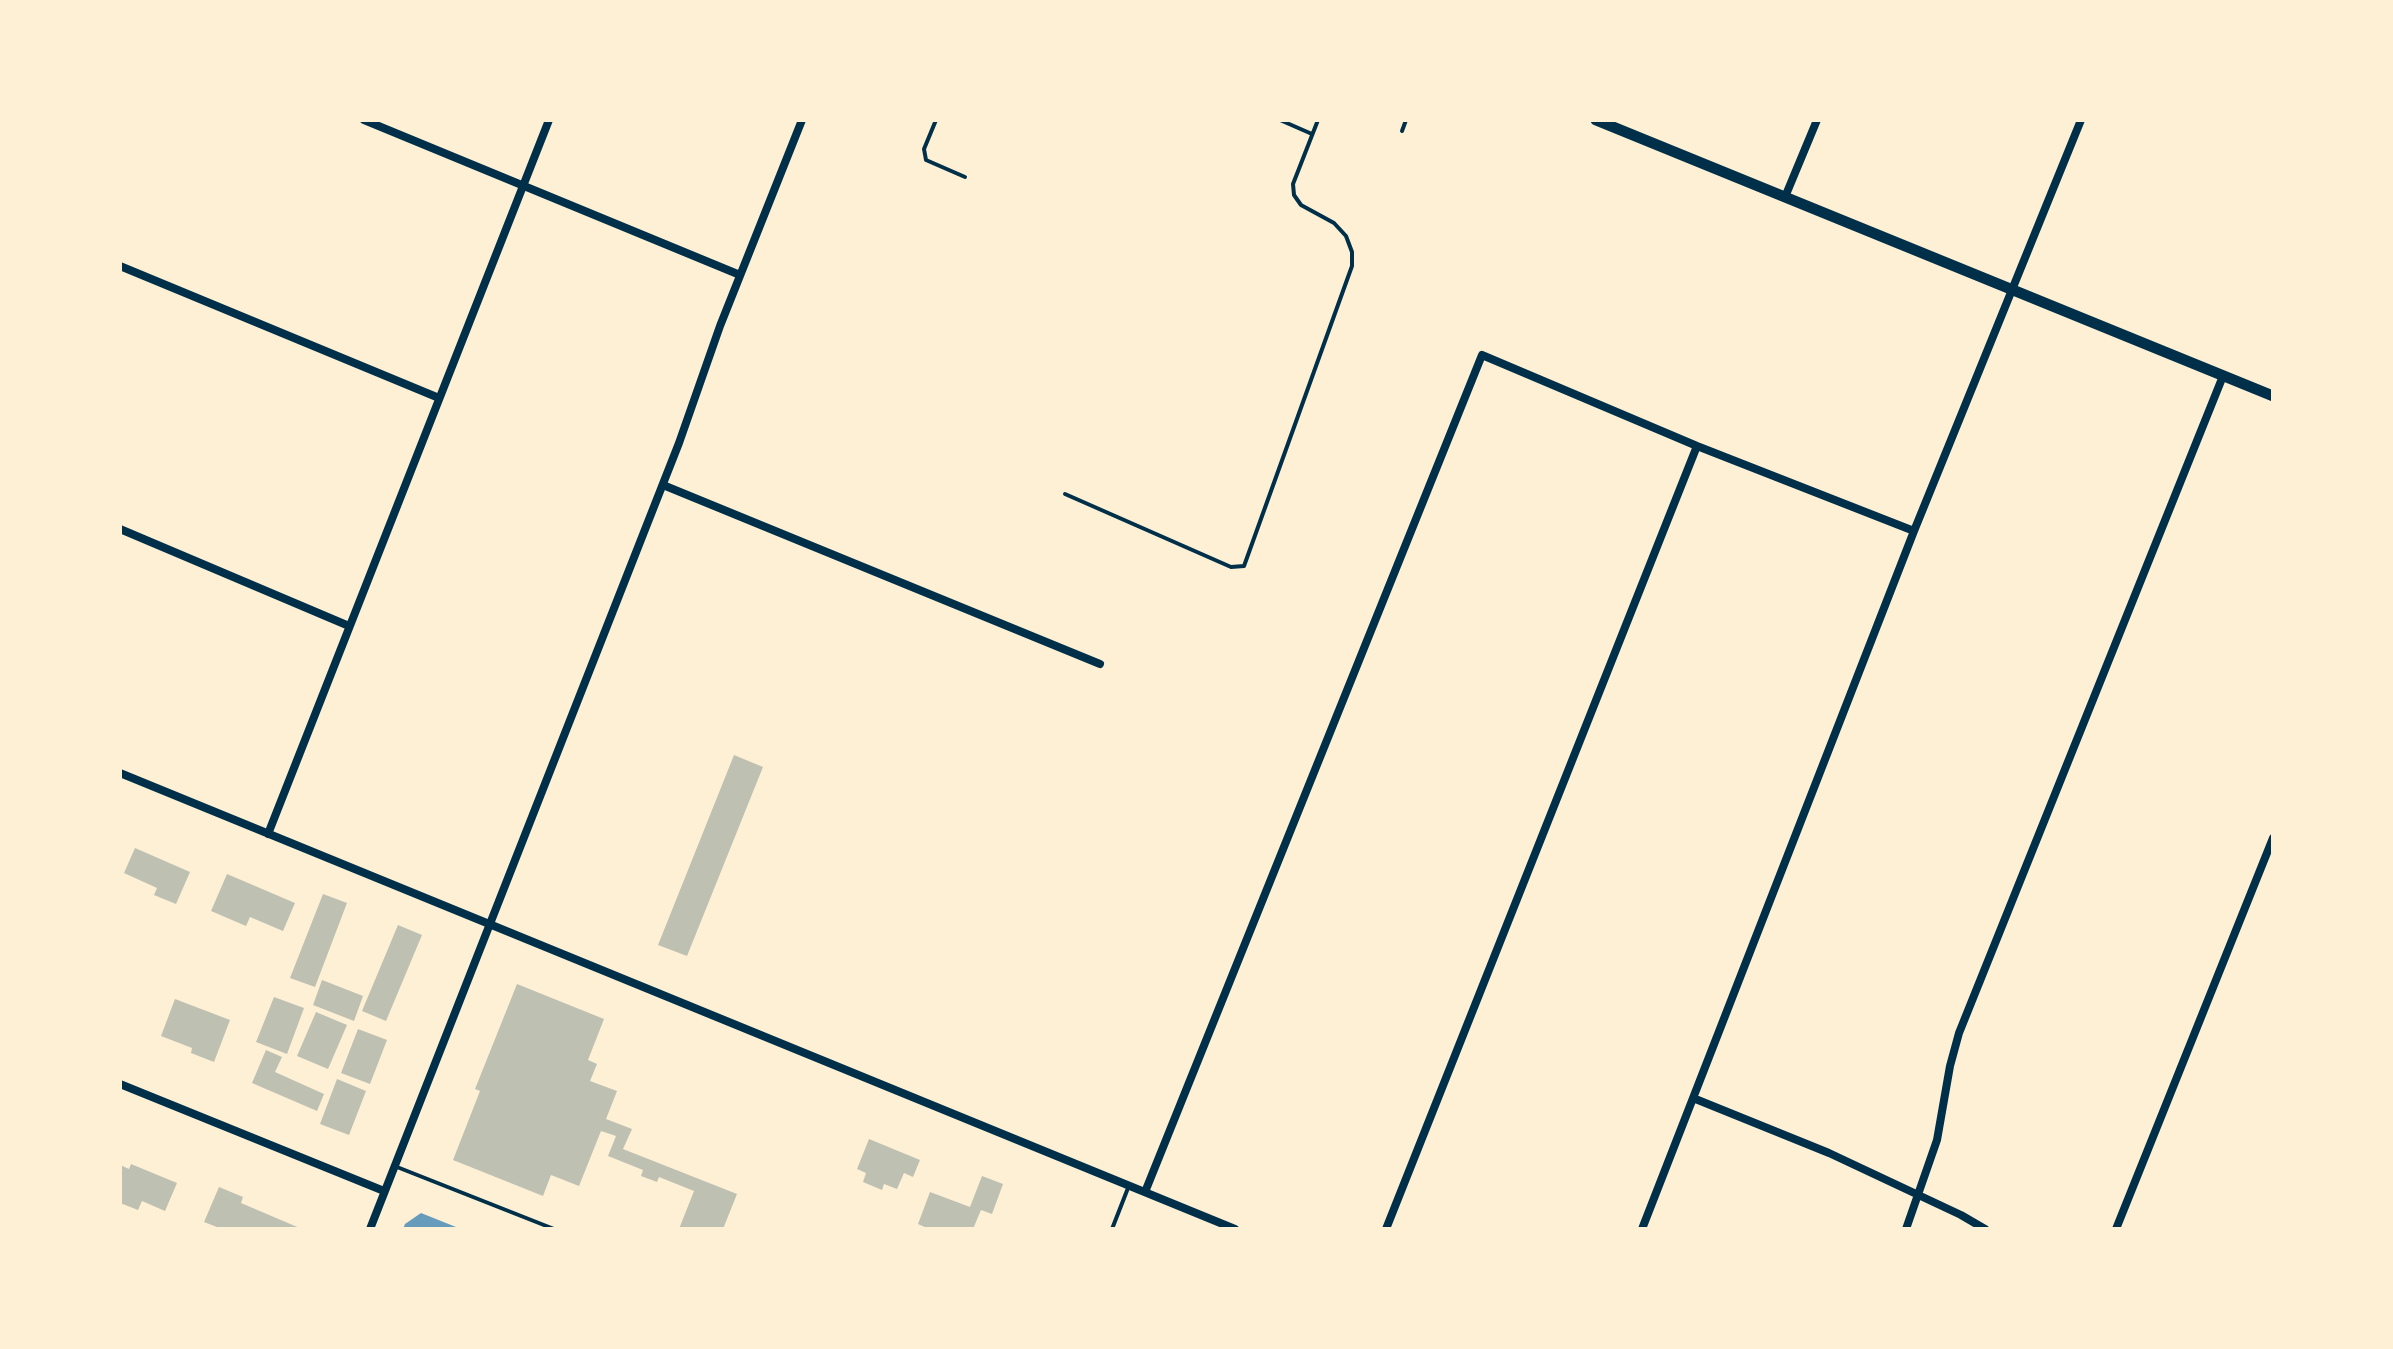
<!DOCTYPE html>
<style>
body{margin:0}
#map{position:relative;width:2393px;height:1349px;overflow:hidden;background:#fdf0d5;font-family:Cabin,sans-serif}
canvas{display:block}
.frame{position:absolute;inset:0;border:122px solid #fdf0d5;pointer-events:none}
</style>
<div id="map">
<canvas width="2393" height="1349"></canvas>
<div class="frame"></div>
</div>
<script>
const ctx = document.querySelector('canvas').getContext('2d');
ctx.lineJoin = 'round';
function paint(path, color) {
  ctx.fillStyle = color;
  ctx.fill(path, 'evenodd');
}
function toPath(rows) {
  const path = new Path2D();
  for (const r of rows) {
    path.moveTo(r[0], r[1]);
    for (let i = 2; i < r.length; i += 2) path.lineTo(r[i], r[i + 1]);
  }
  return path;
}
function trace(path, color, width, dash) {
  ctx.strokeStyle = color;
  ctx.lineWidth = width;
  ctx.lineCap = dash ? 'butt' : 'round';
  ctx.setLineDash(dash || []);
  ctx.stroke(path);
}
paint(toPath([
 [421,1213,461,1229,403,1229,405,1224]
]), '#669bbc');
paint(toPath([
 [734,755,763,767,687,956,658,945],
 [135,848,190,872,176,904,154,895,157,888,124,873],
 [227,874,295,903,283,931,250,917,246,926,211,911],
 [323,894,347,903,315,987,290,978],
 [398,925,422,935,386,1021,362,1011],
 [322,980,363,996,354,1021,313,1005],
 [517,984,604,1019,588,1060,597,1064,590,1081,617,1091,606,1119,632,1129,623,1149,737,1194,723,1229,679,1229,694,1191,659,1177,657,1182,641,1176,643,1170,608,1156,616,1136,601,1131,579,1186,551,1175,543,1196,453,1160,480,1091,475,1089],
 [274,997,304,1008,287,1054,256,1042],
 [175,999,230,1020,214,1062,191,1053,192,1048,161,1036],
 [316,1012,347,1025,328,1069,297,1056],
 [358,1029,387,1040,370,1084,341,1073],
 [266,1050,282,1057,275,1072,324,1094,317,1111,252,1083],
 [337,1079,366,1091,349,1135,320,1124],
 [869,1139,920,1160,913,1177,904,1173,897,1189,884,1184,882,1190,863,1182,866,1173,857,1169],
 [131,1164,177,1183,165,1211,142,1201,138,1210,120,1203,120,1165,129,1169],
 [982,1176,1003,1184,992,1214,981,1210,973,1229,929,1229,918,1224,930,1192,970,1207],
 [219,1187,243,1197,241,1203,302,1229,222,1229,204,1222]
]), '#bec0b2');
trace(toPath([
 [936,120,924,149,926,160,965,177],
 [1280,120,1312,134],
 [1402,131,1406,120],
 [1065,494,1231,567,1244,566,1352,266,1352,252,1346,236,1334,223,1301,205,1294,195,1293,184,1318,120],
 [397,1167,554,1229],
 [1112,1229,1128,1188]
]), '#003049', 4);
trace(toPath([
 [364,120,740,275],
 [1785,197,1817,120],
 [120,266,439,398],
 [663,485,1100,664],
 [120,529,349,626],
 [120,773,1235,1229],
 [268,834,549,120],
 [120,1084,384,1191],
 [1693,1098,1829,1153,1961,1215,1985,1229],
 [1145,1192,1482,355,1697,446,1914,531],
 [370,1229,679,443,720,326,802,120],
 [1386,1229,1697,446],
 [1642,1229,1914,531,2081,120],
 [1906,1229,1937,1140,1950,1066,1959,1033,2223,376],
 [2116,1229,2273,838]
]), '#003049', 8);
trace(toPath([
 [1596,120,2273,396]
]), '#003049', 11);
</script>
